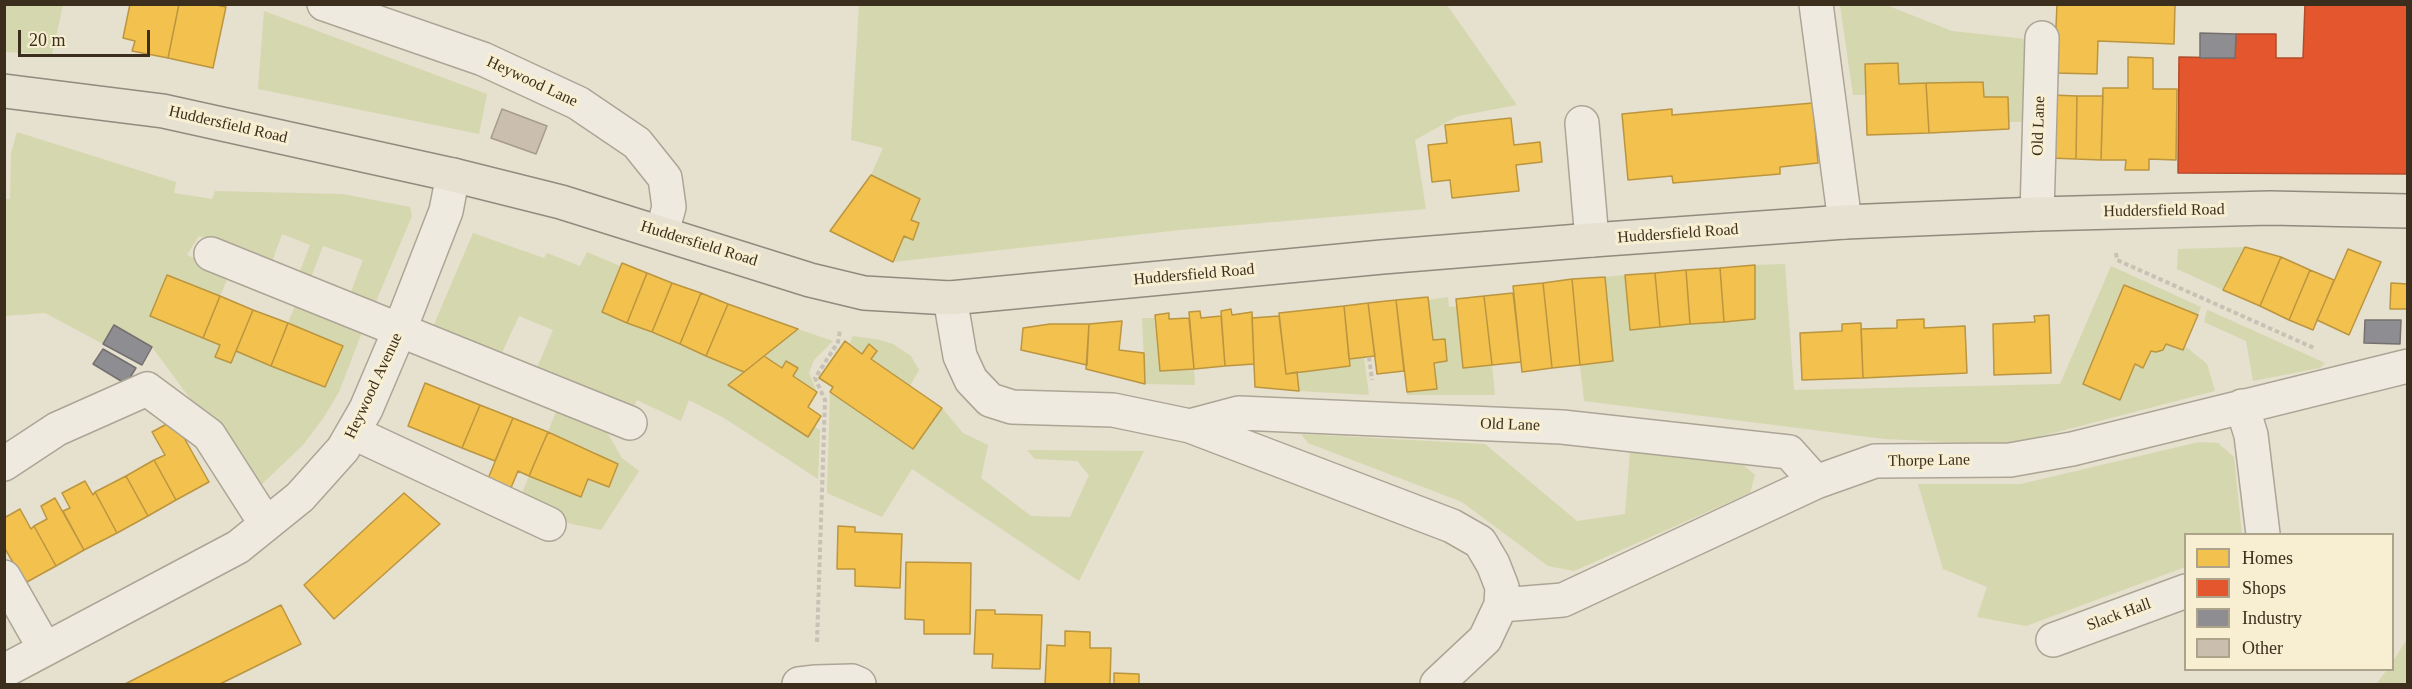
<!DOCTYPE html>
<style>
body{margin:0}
#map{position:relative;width:2412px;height:689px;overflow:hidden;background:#e6e0ce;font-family:Georgia,serif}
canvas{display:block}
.frame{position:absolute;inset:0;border:6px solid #3c2e1d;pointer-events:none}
.legend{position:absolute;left:2184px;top:533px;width:210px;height:138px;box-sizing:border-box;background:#f8efd3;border:2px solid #ada28a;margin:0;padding:8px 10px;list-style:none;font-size:18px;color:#3c2e1d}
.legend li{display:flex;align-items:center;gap:12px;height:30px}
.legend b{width:30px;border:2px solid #ada28a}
.scale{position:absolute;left:18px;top:30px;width:132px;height:27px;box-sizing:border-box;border:3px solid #3c2e1d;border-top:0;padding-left:8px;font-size:18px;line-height:21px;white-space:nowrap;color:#3c2e1d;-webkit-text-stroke:4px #f8efd3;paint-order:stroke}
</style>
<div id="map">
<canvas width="2412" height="689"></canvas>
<div class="frame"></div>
<ul class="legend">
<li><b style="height:16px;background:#f2c14e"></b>Homes</li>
<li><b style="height:16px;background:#e4572e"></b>Shops</li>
<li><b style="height:16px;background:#8d8d92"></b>Industry</li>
<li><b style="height:16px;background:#cabeae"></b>Other</li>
</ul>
<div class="scale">20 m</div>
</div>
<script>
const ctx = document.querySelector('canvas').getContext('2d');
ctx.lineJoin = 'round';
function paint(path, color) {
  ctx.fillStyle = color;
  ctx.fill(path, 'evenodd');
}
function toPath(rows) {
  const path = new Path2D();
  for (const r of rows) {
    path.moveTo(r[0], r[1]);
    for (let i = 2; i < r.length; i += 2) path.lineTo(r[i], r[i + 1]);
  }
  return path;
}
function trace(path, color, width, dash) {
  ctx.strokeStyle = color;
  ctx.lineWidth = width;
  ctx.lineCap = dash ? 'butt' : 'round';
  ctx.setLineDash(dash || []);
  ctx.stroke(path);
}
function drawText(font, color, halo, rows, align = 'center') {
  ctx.font = font + ' Georgia,serif';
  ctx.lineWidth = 6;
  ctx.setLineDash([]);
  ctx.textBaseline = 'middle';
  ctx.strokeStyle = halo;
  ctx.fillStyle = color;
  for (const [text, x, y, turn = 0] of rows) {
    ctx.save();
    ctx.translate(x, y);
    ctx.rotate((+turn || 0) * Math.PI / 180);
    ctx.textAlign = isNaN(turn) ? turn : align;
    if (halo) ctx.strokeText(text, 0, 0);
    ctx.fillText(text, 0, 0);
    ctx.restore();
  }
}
paint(toPath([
 [5,4,63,5,52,54,5,52],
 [859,5,1447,5,1517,105,1458,116,1415,140,1426,209,1180,230,893,262,904,236,913,240,919,224,911,220,920,199,871,175,883,148,851,140],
 [1840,5,1886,5,1952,31,2026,39,2027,122,2009,122,2008,97,1984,97,1983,82,1899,84,1898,63,1865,64,1866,95,1853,95],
 [264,11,487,94,479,134,258,89],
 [17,132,176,182,174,193,212,199,215,191,343,194,410,207,412,216,374,306,349,297,363,260,323,246,310,280,298,276,310,245,282,234,272,262,199,236,187,255,230,273,220,296,166,275,150,316,220,345,215,357,231,363,236,351,325,387,343,346,288,323,297,301,364,327,339,392,324,417,303,445,261,485,234,458,152,347,114,326,103,344,45,313,5,316,4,199,10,199,11,153],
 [473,233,544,258,547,253,580,266,587,252,620,266,602,312,744,372,728,385,808,437,815,427,820,430,818,479,724,418,689,400,681,421,637,400,631,412,534,375,553,330,519,316,499,359,432,329],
 [2245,247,2223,290,2177,269,2178,249],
 [1785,264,1794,390,2060,384,2111,266,2201,307,2198,315,2124,285,2083,385,2120,400,2135,364,2143,368,2151,351,2156,352,2163,350,2166,344,2183,350,2185,346,2207,364,2215,391,2007,445,1885,439,1584,401,1580,365,1613,361,1605,277,1625,275,1630,329,1755,319,1755,265],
 [1448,297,1449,307,1456,306,1463,368,1492,365,1495,395,1407,395,1407,392,1437,388,1434,363,1447,361,1445,339,1433,340,1428,300],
 [2207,310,2208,310,2325,363,2320,368,2253,381,2246,341,2204,322],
 [1142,318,1154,318,1160,371,1194,369,1195,385,1145,384],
 [798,329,833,341,814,360,809,373,817,392,793,376,798,368,786,362,782,368,764,356],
 [853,336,880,340,893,344,911,356,919,370,910,386,871,359,877,351,869,345,862,354,849,344],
 [1364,357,1369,395,1299,391,1297,372,1350,366,1349,359],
 [830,392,913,449,942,408,963,433,988,445,981,478,1031,516,1070,517,1089,475,1077,461,1035,459,1027,450,1144,451,1079,581,912,469,882,517,827,493],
 [558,406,604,427,622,458,639,471,601,530,572,524,518,503,529,476,580,497,588,479,609,487,618,465,597,455,597,453,548,432],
 [1301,434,1485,444,1577,521,1625,514,1630,452,1742,464,1755,475,1750,493,1574,571,1548,566,1462,502,1308,443],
 [2199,442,2218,443,2234,457,2242,534,2186,534,2185,567,2026,626,1977,617,1987,587,1943,569,1918,484,2021,484],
 [2407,639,2407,684,2376,684,2387,670,2392,670,2393,661]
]), '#d5d7af');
const homes = toPath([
 [130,4,179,4,168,58,132,51,135,41,123,38,130,4],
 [179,4,212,4,226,7,213,68,168,58,179,4],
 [2057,4,2175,4,2174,44,2098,41,2097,74,2054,73,2057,4],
 [2128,57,2153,58,2153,89,2177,89,2176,160,2149,159,2149,170,2125,170,2126,160,2101,160,2103,88,2128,88,2128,57],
 [1898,63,1899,84,1926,83,1929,133,1867,135,1865,64,1898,63],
 [1983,82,1984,97,2008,97,2009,129,1929,133,1926,83,1983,82],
 [2051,95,2077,96,2076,159,2050,158,2051,95],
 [2077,96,2103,96,2101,160,2076,159,2077,96],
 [1813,103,1818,163,1780,167,1780,174,1673,183,1672,176,1628,180,1622,114,1672,109,1672,115,1813,103],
 [1511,118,1514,145,1540,142,1542,162,1516,165,1519,191,1452,198,1450,180,1432,182,1428,145,1447,143,1445,125,1511,118],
 [871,175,920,199,911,220,919,223,913,240,904,236,893,262,830,231,871,175],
 [2245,247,2281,257,2260,306,2223,290,2245,247],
 [2348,249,2381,262,2349,335,2317,320,2348,249],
 [2281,257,2310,270,2289,320,2260,306,2281,257],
 [622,263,647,273,627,323,602,312,622,263],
 [1755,265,1755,319,1724,322,1720,268,1755,265],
 [1720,268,1724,322,1690,324,1686,270,1720,268],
 [1686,270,1690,324,1660,327,1655,273,1686,270],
 [2310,270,2334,280,2313,330,2289,320,2310,270],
 [647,273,672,283,652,332,627,323,647,273],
 [1655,273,1660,327,1630,330,1625,275,1655,273],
 [167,275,220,296,203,338,150,316,167,275],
 [1605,277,1613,361,1580,365,1572,279,1605,277],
 [1572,279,1580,365,1552,368,1543,283,1572,279],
 [672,283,701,293,680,344,652,332,672,283],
 [1543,283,1552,368,1522,372,1513,286,1543,283],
 [2391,283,2408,284,2408,309,2390,309,2391,283],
 [2124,285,2198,315,2183,350,2166,344,2163,350,2156,352,2151,351,2143,368,2135,364,2120,400,2083,384,2124,285],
 [701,293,728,304,706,356,680,344,701,293],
 [1513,293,1521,362,1492,365,1484,296,1513,293],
 [220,296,253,310,231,363,215,357,220,345,203,338,220,296],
 [1484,296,1492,365,1463,368,1456,299,1484,296],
 [1428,297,1433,340,1445,339,1447,361,1434,363,1437,389,1407,392,1396,300,1428,297],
 [1396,300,1404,371,1377,374,1368,303,1396,300],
 [1368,303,1375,356,1349,359,1344,306,1368,303],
 [728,304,798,329,744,372,706,356,728,304],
 [1344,306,1350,366,1286,374,1279,313,1344,306],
 [1231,309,1232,315,1252,312,1254,364,1225,366,1221,311,1231,309],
 [253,310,288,323,271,366,236,351,253,310],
 [1200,311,1201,318,1221,316,1225,366,1194,369,1189,312,1200,311],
 [1169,313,1169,319,1189,318,1194,369,1160,371,1155,315,1169,313],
 [2049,315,2051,373,1994,375,1993,324,2035,322,2034,316,2049,315],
 [1279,316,1286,374,1297,372,1299,391,1255,387,1252,318,1279,316],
 [1924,319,1924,328,1965,326,1967,373,1863,378,1861,329,1897,328,1897,320,1924,319],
 [1122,321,1119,350,1144,353,1145,384,1086,369,1089,324,1122,321],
 [288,323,343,346,325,387,271,366,288,323],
 [1861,323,1863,378,1802,380,1800,333,1842,331,1842,324,1861,323],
 [1050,324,1089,324,1087,365,1021,350,1023,328,1050,324],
 [845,341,862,354,869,344,877,351,871,359,942,408,913,449,830,392,833,387,819,378,845,341],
 [764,356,782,368,786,361,798,368,793,376,817,392,808,407,821,416,808,437,728,385,764,356],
 [425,383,480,405,462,448,408,426,425,383],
 [480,405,513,418,495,461,462,448,480,405],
 [513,418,548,432,529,476,518,471,508,495,485,486,513,418],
 [174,420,209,482,176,500,154,460,165,455,152,432,174,420],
 [548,432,618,464,609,487,588,479,581,497,529,476,548,432],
 [154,460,176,500,148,516,126,476,154,460],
 [126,476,148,516,117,533,95,492,126,476],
 [85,481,93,495,95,492,117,533,84,550,63,511,70,508,62,493,85,481],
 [404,493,440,524,334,619,304,585,404,493],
 [55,498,84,550,56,566,34,526,47,519,41,506,55,498],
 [20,509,31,529,34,526,56,566,25,583,4,547,4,518,20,509],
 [838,526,855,527,855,532,902,534,900,588,855,586,855,569,837,569,838,526],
 [906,562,971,563,970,634,924,634,924,620,905,619,906,562],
 [281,605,301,644,220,684,125,684,281,605],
 [976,610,995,610,995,614,1042,615,1040,669,992,668,993,654,974,654,976,610],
 [1065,631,1090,632,1090,648,1111,648,1110,684,1045,684,1047,645,1065,646,1065,631],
 [1114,673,1139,674,1139,684,1114,684,1114,673]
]);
paint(homes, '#f2c14e');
trace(homes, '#bb953f', 1.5);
const shops = toPath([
 [2305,4,2408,4,2408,174,2178,173,2179,57,2235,58,2236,34,2276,34,2276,58,2303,58,2305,4]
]);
paint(shops, '#e4572e');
trace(shops, '#b24b29', 1.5);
const industry = toPath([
 [2200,33,2236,34,2235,58,2200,58,2200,33],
 [2365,320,2401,320,2400,344,2364,343,2365,320],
 [114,325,152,347,142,365,103,344,114,325],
 [103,349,136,368,126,384,93,364,103,349]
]);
paint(industry, '#8d8d92');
trace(industry, '#75706f', 1.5);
const building = toPath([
 [502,109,547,126,536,154,491,138,502,109]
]);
paint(building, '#cabeae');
trace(building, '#a79b8d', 1.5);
const minor = toPath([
 [324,4,483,59,578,103,637,143,665,178,669,207,662,232],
 [1816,4,1845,222],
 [1582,123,1592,240],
 [2037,214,2042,38],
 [211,254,630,423],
 [950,298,960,356,971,380,990,400,1012,407,1113,410,1190,426,1452,526,1480,542,1493,564,1502,587,1501,605,1485,639,1437,684],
 [2242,406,2251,435,2263,534],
 [1190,426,1239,413,1562,427,1789,452,1816,482],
 [354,433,549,524],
 [4,464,57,429,147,389,209,435,266,524],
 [4,577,45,649],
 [1501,605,1563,600,1816,482,1875,461,2010,460,2072,449,2408,366],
 [2053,640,2186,591],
 [4,671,238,547,300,497,343,449,366,409,400,329,446,211,453,175],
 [799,684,816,682,852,681,859,684]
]);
const major = toPath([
 [4,91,163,111,453,175,561,202,810,280,864,293,950,298,1382,257,1592,240,1845,222,2037,214,2270,208,2408,211]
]);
trace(minor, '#aca596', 36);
trace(major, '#918a7e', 36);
trace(toPath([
 [2116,253,2117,260,2314,348],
 [1369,357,1372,380],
 [817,642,825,400,815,378,838,342,840,330]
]), '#c7c1b6', 4, [4.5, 3]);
trace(minor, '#eeeae0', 33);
trace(major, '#e6e1d1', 33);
drawText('16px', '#3c2e1d', '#f8efd3', [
 ["Heywood Lane",532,82,25],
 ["Huddersfield Road",228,125,13],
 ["Old Lane",2039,126,-88],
 ["Huddersfield Road",2164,211,-1],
 ["Huddersfield Road",1678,234,-4],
 ["Huddersfield Road",699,244,17],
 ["Huddersfield Road",1194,275,-5],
 ["Heywood Avenue",374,386,-65],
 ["Old Lane",1510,425,2],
 ["Thorpe Lane",1929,461,-1],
 ["Slack Hall",2119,615,-20]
]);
</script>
